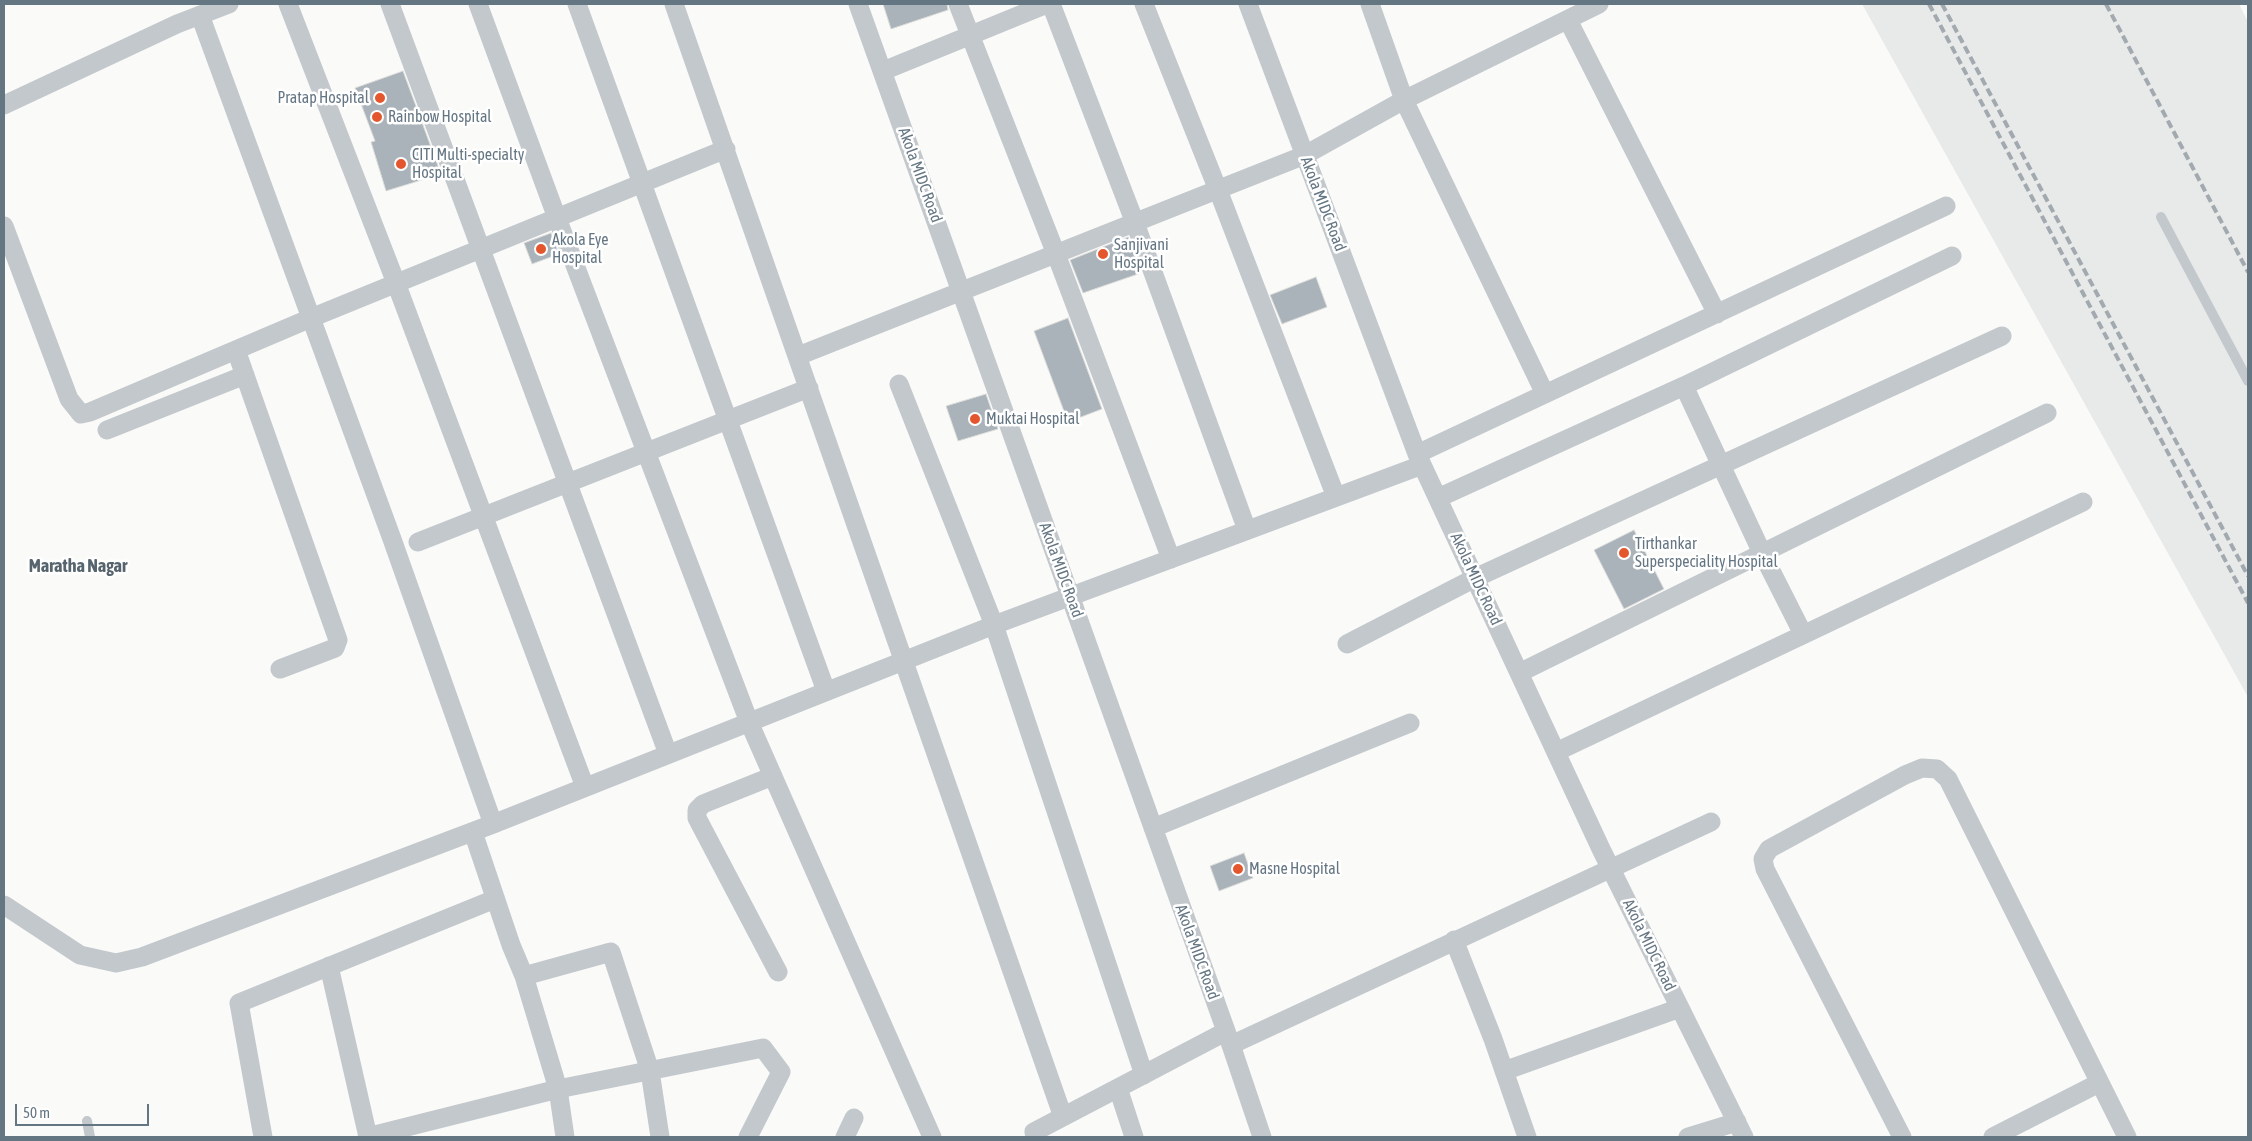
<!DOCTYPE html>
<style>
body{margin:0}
#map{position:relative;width:2252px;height:1141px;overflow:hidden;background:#fafaf8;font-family:"Asap Condensed",sans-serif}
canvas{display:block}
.frame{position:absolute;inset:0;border:5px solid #657683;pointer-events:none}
.scale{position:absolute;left:15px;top:1104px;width:134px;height:22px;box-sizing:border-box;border:2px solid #657683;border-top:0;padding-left:6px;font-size:15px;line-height:18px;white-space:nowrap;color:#657683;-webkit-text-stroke:4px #fff;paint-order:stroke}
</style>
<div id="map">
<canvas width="2252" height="1141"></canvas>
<div class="frame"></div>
<div class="scale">50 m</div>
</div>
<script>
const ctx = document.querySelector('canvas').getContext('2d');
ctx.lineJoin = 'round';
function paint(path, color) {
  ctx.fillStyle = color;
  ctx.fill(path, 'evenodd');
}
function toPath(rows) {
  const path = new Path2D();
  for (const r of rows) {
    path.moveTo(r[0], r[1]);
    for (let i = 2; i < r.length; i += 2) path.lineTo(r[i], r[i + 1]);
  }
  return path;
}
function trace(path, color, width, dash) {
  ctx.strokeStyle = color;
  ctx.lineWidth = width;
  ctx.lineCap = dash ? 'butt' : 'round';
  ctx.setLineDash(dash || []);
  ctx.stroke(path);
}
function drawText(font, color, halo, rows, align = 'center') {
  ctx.font = font + ' "Asap Condensed",sans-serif';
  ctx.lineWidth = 5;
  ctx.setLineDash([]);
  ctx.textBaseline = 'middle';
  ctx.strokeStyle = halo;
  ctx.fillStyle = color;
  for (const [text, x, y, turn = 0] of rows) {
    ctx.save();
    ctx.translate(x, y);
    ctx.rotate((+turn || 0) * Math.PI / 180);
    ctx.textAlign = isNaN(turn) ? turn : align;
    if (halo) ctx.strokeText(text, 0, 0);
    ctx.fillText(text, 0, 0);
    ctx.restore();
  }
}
paint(toPath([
 [1862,4,2239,4,2248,22,2248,697]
]), '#e8e9e9');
const building = toPath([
 [883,4,947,4,948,10,891,29,883,4],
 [403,71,441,174,386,191,371,142,375,141,355,88,403,71],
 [551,233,559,254,532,264,524,243,551,233],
 [1128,237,1141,273,1083,293,1070,260,1128,237],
 [1316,277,1327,307,1282,324,1270,295,1316,277],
 [1068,318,1102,409,1068,422,1034,331,1068,318],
 [986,394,998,429,958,441,946,406,986,394],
 [1634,530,1664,589,1624,609,1594,550,1634,530],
 [1244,853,1253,878,1219,891,1210,866,1244,853]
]);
paint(building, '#aab3b9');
trace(building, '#dcdcda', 1);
trace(toPath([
 [2161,217,2248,381],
 [87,1121,90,1137]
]), '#c3c8cc', 10);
trace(toPath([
 [288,4,396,283,585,787],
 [390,4,668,754],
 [478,4,557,218,749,722,932,1137],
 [577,4,826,691],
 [674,4,1063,1117],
 [858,4,1231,1045,1262,1137],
 [958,4,1056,254,1171,559],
 [1051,4,1135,223,1247,530],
 [1144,4,1218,190,1336,497],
 [1248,4,1417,454,1601,849,1744,1137],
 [200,15,392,539,493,824],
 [1568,20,1717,314],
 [883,71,1047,4],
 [4,105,177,24,229,4],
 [4,226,69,399,81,414,90,412,311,318,726,149],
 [236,350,338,640,335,648,280,669],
 [798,356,1305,155,1404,100,1370,4],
 [899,384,994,625,1144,1075],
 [1684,386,1762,553,1803,634],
 [1545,394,1404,100,1599,4],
 [107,430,245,375],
 [1417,454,1946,206],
 [1438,498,1684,386,1952,256],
 [418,542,809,388],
 [1347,644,1475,578,2002,336],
 [1519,673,2047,413],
 [1556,752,2083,502],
 [773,776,703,804,697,810,697,818,778,972],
 [1153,828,1410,723],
 [473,832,511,945,524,976,558,1089,565,1137],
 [4,905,80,955,116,963,142,957,493,824,994,625,1422,465],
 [1454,940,1493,1039,1527,1137],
 [329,966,368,1137],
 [524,976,611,952,650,1071,660,1137],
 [1231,1045,1711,822],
 [1504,1071,1680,1008],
 [1118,1088,1134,1137],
 [263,1137,239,1003,495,899],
 [367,1137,558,1089,763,1048,781,1072,748,1137],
 [845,1137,854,1118],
 [1035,1137,1034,1132,1225,1032],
 [1688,1137,1737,1122],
 [1902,1137,1765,869,1763,859,1769,849,1905,775,1922,768,1937,769,1948,779,2127,1137],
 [1993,1137,2099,1083]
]), '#c3c8cc', 19);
trace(toPath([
 [1929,4,2248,603],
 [1942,4,2248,576],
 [2106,4,2248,272]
]), '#a2aab0', 4, [8, 4]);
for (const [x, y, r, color] of [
 [380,98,6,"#e4572e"],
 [377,117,6,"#e4572e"],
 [401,164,6,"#e4572e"],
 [541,249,6,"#e4572e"],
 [1103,254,6,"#e4572e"],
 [975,419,6,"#e4572e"],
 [1624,553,6,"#e4572e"],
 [1238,869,6,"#e4572e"]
]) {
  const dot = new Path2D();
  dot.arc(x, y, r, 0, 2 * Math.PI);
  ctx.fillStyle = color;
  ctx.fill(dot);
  trace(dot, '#fff', 2);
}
drawText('16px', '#657683', '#fff', [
 ["Pratap Hospital",369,98,"right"],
 ["Rainbow Hospital",388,117],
 ["CITI Multi-specialty",412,155],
 ["Hospital",412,173],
 ["Akola Eye",552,240],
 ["Hospital",552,258],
 ["Sanjivani",1114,245],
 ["Hospital",1114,263],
 ["Muktai Hospital",986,419],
 ["Tirthankar",1635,544],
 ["Superspeciality Hospital",1635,562],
 ["Masne Hospital",1249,869]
], 'left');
drawText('16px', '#657683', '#fff', [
 ["Akola MIDC Road",920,175,70],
 ["Akola MIDC Road",1323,204,69],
 ["Akola MIDC Road",1061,570,70],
 ["Akola MIDC Road",1476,579,65],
 ["Akola MIDC Road",1649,945,64],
 ["Akola MIDC Road",1197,952,70]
]);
drawText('bold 18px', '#57646e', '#fff', [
 ["Maratha Nagar",78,566]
]);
</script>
